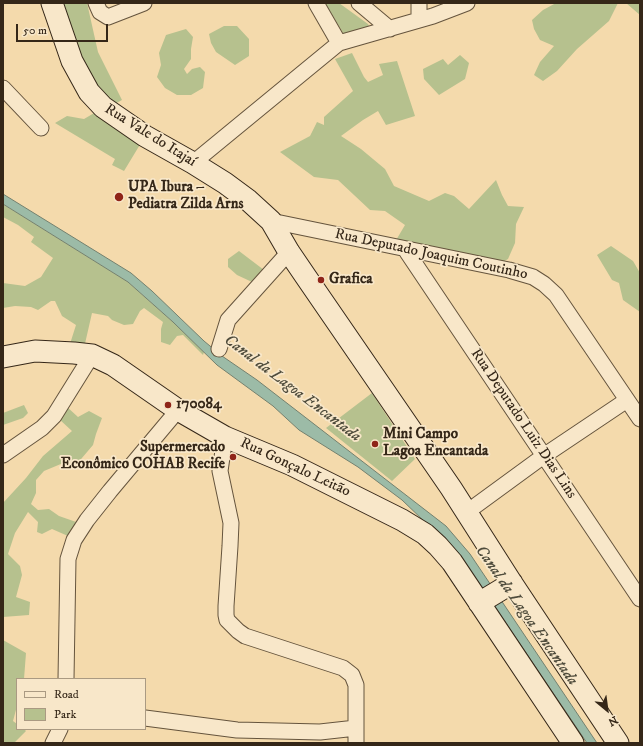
<!DOCTYPE html>
<meta charset="utf-8">
<style>
body{margin:0}
#map{position:relative;width:643px;height:746px;overflow:hidden;background:#f4daac;font-family:"IM FELL DW Pica",serif}
canvas{display:block}
.frame{position:absolute;inset:0;border:4px solid #352718;pointer-events:none}
.legend{position:absolute;left:16px;top:678px;width:130px;height:52px;box-sizing:border-box;background:#f8e7c9;border:1px solid #aa9a82;margin:0;padding:5px 7px;list-style:none;font-size:12px;color:#352718}
.legend li{display:flex;align-items:center;gap:8px;height:20px}
.legend b{width:20px;border:1px solid #aa9a82}
.north{position:absolute;left:587px;top:690px;width:40px;height:40px;-webkit-text-stroke:3px #f8e7c9;paint-order:stroke;rotate:151deg;font-size:11px;font-weight:700;line-height:16px;text-align:center;color:#352718}
.north::after{content:'';display:block;margin:auto;width:14px;height:18px;background:#352718;clip-path:polygon(50% 0,100% 100%,50% 72%,0 100%)}
.scale{position:absolute;left:16px;top:24px;width:92px;height:18px;box-sizing:border-box;border:2px solid #352718;border-top:0;padding-left:5px;font-size:12px;line-height:14px;white-space:nowrap;color:#352718;-webkit-text-stroke:3px #f8e7c9;paint-order:stroke}
</style>
<div id="map">
<canvas width="643" height="746"></canvas>
<div class="frame"></div>
<ul class="legend">
<li><b style="height:5px;background:#f8e7c9"></b>Road</li>
<li><b style="height:11px;background:#b6c18e"></b>Park</li>
</ul>
<div class="north">N</div>
<div class="scale">50 m</div>
</div>
<script>
const ctx = document.querySelector('canvas').getContext('2d');
ctx.lineJoin = 'round';
function paint(path, color) {
  ctx.fillStyle = color;
  ctx.fill(path, 'evenodd');
}
function toPath(rows) {
  const path = new Path2D();
  for (const r of rows) {
    path.moveTo(r[0], r[1]);
    for (let i = 2; i < r.length; i += 2) path.lineTo(r[i], r[i + 1]);
  }
  return path;
}
function trace(path, color, width, dash) {
  ctx.strokeStyle = color;
  ctx.lineWidth = width;
  ctx.lineCap = dash ? 'butt' : 'round';
  ctx.setLineDash(dash || []);
  ctx.stroke(path);
}
function drawText(font, color, halo, rows, align = 'center') {
  ctx.font = font + ' "IM FELL DW Pica",serif';
  ctx.lineWidth = 3.5;
  ctx.setLineDash([]);
  ctx.textBaseline = 'middle';
  ctx.strokeStyle = halo;
  ctx.fillStyle = color;
  for (const [text, x, y, turn = 0] of rows) {
    ctx.save();
    ctx.translate(x, y);
    ctx.rotate((+turn || 0) * Math.PI / 180);
    ctx.textAlign = isNaN(turn) ? turn : align;
    if (halo) ctx.strokeText(text, 0, 0);
    ctx.fillText(text, 0, 0);
    ctx.restore();
  }
}
paint(toPath([
 [60,3,87,3,98,52,122,100,111,106,101,95,80,59],
 [325,3,339,3,368,24,370,28,347,35,343,33],
 [556,3,618,3,609,21,577,49,557,71,543,81,534,75,540,62,554,46,540,40,534,29,532,20,543,10],
 [626,3,640,3,640,15],
 [224,26,237,26,249,39,249,56,235,65,216,52,211,43,209,34],
 [186,29,193,37,191,49,191,59,184,69,187,74,192,69,200,67,205,72,203,88,191,95,177,95,165,88,157,77,161,65,159,53,166,35],
 [352,53,364,77,368,82,383,75,379,64,397,61,415,116,386,125,378,111,363,120,341,136,361,149,385,169,394,186,429,201,445,193,454,196,469,209,496,180,502,195,508,206,524,207,516,224,515,243,508,259,497,265,395,242,405,225,385,211,370,210,338,180,314,177,280,152,310,136,317,122,324,125,324,117,353,91,335,59],
 [460,55,469,63,465,79,439,95,424,79,423,69,443,59,448,65],
 [101,109,144,138,124,171,112,165,115,159,55,123,67,116,84,119],
 [3,204,128,282,173,322,204,352,203,355,183,335,177,336,170,345,161,342,161,329,163,322,144,308,140,311,133,324,124,325,112,320,108,316,92,313,84,348,69,347,76,325,62,316,55,301,51,301,38,310,31,307,15,306,3,308,3,283,25,286,41,277,53,258,31,242,34,237,18,225,3,217],
 [611,246,633,261,640,273,640,312,623,300,619,283,612,280,597,255],
 [239,251,264,270,252,282,237,275,228,267,228,259],
 [372,393,415,459,392,481,326,428],
 [24,405,28,413,23,418,3,425,3,413],
 [66,406,78,417,89,411,102,418,96,434,93,445,76,465,68,461,44,471,36,480,36,493,31,504,38,510,49,509,59,516,79,523,68,536,52,529,42,534,37,532,38,522,28,512,15,533,8,554,20,566,22,575,16,597,30,602,29,615,3,617,3,503,26,478,43,456,72,431,59,419],
 [3,640,26,653,24,679,17,679,17,706,13,721,17,724,17,729,24,729,26,731,14,743,3,743]
]), '#b6c18e');
const water = toPath([
 [3,194,131,273,152,291,204,341,222,356,257,380,446,526,470,554,597,743,587,743,476,579,426,523,402,500,358,467,299,430,273,406,217,365,173,322,128,282,3,204,3,194]
]);
paint(water, '#9cbba7');
trace(water, '#73806e', 1);
const street = toPath([
 [96,3,100,12,108,17,144,3],
 [316,3,339,43],
 [359,3,390,29],
 [419,20,419,3],
 [3,88,41,128],
 [193,163,339,43,433,16,467,3],
 [271,221,509,270,533,277,544,284,556,295,640,419],
 [405,249,640,599],
 [219,349,228,320,289,252],
 [225,437,220,471,231,523,230,546,226,606,226,615,227,620,238,631,245,636,343,668,352,675,356,685,356,743],
 [3,455,42,428,54,416,92,355],
 [467,512,545,455,627,400],
 [66,679,68,559,74,540,87,520,110,491,178,410],
 [145,718,237,730,320,732,356,728],
 [53,743,60,729]
]);
const secondary = toPath([
 [52,3,72,61,89,92,103,107,145,136,193,163,225,183,248,200,271,221,289,252,306,277,451,488,511,582,618,743],
 [3,357,35,351,74,353,92,355,113,365,178,410,225,437,292,465,402,520,425,534,438,546,452,562,573,743],
 [479,603,512,583]
]);
trace(street, '#65543d', 17);
trace(secondary, '#352718', 23);
trace(street, '#f8e7c9', 15);
trace(secondary, '#f8e7c9', 21);
for (const [x, y, r, color] of [
 [119,197,5,"#8f2418"],
 [321,280,4,"#8f2418"],
 [168,405,4,"#8f2418"],
 [375,444,4,"#8f2418"],
 [233,457,4,"#8f2418"]
]) {
  const dot = new Path2D();
  dot.arc(x, y, r, 0, 2 * Math.PI);
  ctx.fillStyle = color;
  ctx.fill(dot);
  trace(dot, '#f8e7c9', 1.5);
}
drawText('15px', '#352718', '#f8e7c9', [
 ["Rua Vale do Itajaí",150,136,32],
 ["Rua Deputado Joaquim Coutinho",431,255,12],
 ["Rua Deputado Luiz Dias Lins",523,424,56],
 ["Rua Gonçalo Leitão",295,468,25]
]);
drawText('bold 15px', '#352718', '#f8e7c9', [
 ["UPA Ibura –",128,188],
 ["Pediatra Zilda Arns",128,205],
 ["Grafica",329,280],
 ["170084",176,405],
 ["Mini Campo",383,435],
 ["Lagoa Encantada",383,452],
 ["Supermercado",225,448,"right"],
 ["Econômico COHAB Recife",225,465,"right"]
], 'left');
drawText('italic 16px', '#4f4c3c', '#f8e7c9', [
 ["Canal da Lagoa Encantada",292,389,37],
 ["Canal da Lagoa Encantada",526,616,55]
]);
</script>
